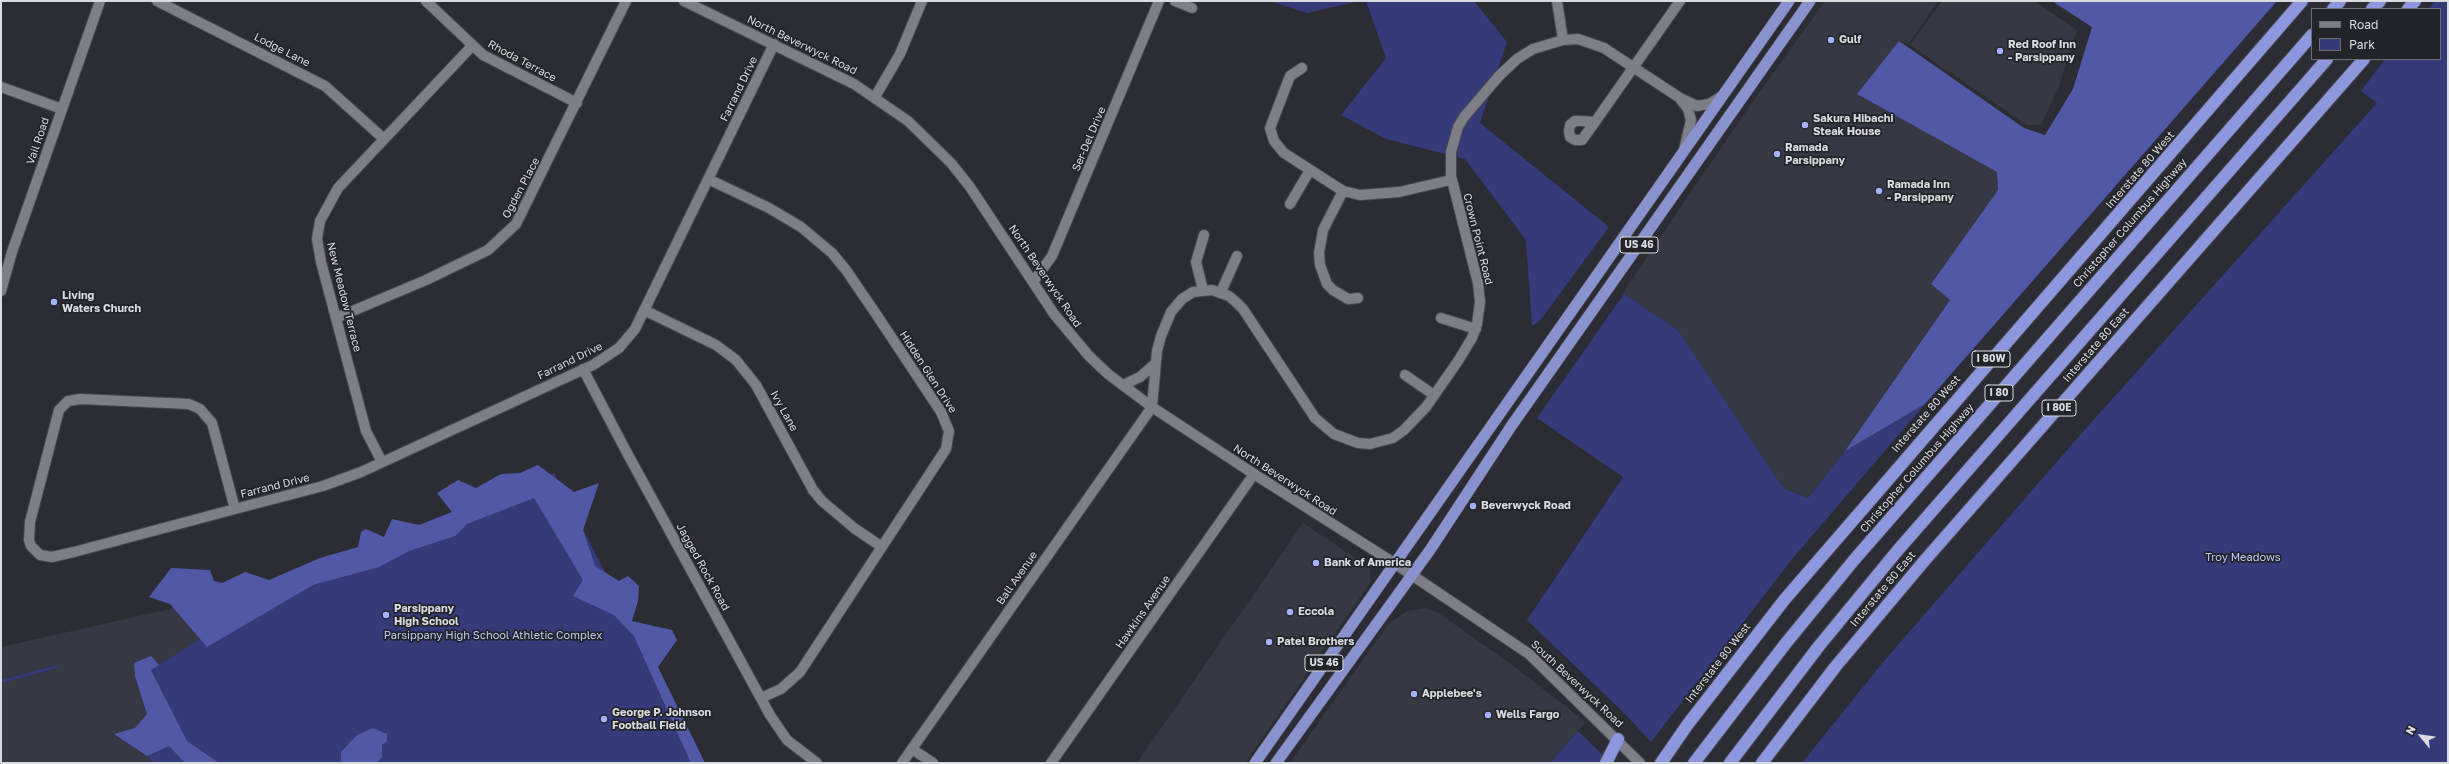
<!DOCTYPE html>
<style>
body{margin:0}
#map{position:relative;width:2449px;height:764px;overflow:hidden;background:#2c2d34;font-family:"Golos Text",sans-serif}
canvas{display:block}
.frame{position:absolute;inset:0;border:2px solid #dadbdf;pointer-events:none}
.legend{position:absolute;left:2311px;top:8px;width:130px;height:52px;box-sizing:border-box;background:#22242a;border:1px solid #6c6d72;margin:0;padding:5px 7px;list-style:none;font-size:12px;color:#dadbdf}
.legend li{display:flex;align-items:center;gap:8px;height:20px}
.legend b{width:20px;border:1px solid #6c6d72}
.north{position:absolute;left:2401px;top:716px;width:40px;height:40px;-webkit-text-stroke:3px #22242a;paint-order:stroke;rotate:299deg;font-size:11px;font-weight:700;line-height:16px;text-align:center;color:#dadbdf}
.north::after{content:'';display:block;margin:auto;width:14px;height:18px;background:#dadbdf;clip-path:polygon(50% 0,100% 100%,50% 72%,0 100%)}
</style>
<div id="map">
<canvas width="2449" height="764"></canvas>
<div class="frame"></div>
<ul class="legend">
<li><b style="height:5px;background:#7d7e86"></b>Road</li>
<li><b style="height:11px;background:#353a79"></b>Park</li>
</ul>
<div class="north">N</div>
</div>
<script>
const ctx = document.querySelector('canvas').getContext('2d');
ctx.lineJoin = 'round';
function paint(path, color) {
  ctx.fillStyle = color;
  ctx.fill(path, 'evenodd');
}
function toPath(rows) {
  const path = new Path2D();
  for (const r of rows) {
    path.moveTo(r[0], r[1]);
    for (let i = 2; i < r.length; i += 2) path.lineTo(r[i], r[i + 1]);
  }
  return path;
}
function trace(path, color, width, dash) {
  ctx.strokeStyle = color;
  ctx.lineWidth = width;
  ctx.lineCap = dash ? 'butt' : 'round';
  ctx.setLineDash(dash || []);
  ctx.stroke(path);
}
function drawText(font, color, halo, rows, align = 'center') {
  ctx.font = font + ' "Golos Text",sans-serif';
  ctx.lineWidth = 3.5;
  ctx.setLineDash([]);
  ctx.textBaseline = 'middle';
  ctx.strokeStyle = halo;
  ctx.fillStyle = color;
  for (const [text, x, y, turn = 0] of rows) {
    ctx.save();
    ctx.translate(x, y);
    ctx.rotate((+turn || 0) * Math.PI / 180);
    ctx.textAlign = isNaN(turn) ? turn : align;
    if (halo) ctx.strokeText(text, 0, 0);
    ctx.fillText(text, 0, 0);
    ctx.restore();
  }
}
paint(toPath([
 [1825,1,1938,1,1909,43,1899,41,1857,94,1997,172,1998,190,1931,284,1950,300,1845,451,1808,498,1785,489,1773,473,1678,330,1624,294,1625,289,1747,110],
 [1942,1,2034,1,2077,30,2059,86,2041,125,2027,125,1910,45],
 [554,473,703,763,1,763,1,647,290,582],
 [1303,523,1370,568,1371,582,1245,763,1137,763],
 [1426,608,1437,612,1512,665,1586,722,1550,763,1290,763,1389,623,1407,611]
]), '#363844');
paint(toPath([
 [1270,1,1360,1,1307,13],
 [1366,1,1474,1,1507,42,1480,123,1609,227,1539,322,1532,326,1526,240,1465,159,1386,139,1341,115,1386,58],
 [2435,1,2448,1,2448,763,1802,763,1884,661,2081,434,2377,103,2361,91,2385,59,2440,59,2440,9,2428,9],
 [1624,294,1678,330,1773,473,1785,489,1808,498,1845,451,1925,404,1793,558,1651,742,1625,714,1527,620,1623,477,1537,418],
 [554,473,703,763,219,763,187,741,151,670,290,582],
 [57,665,57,668,1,683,1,680],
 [1578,731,1603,755,1599,763,1550,763],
 [169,746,185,763,154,763,147,756]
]), '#353a79');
paint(toPath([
 [2052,1,2277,1,1925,404,1845,451,1950,300,1931,284,1998,190,1997,172,1857,94,1899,41,2024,128,2045,135,2073,89,2092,27],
 [538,465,574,492,599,483,583,530,595,566,619,581,628,576,639,586,638,601,632,621,672,630,677,640,658,667,705,763,691,763,634,636,614,615,573,596,583,580,534,498,467,524,455,536,409,551,379,567,313,585,207,647,170,604,149,597,171,568,210,570,214,581,222,583,245,572,269,580,320,558,358,547,361,532,366,529,384,537,392,519,419,525,452,512,437,493,458,480,476,488,501,474,520,473],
 [151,656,159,665,151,670,187,741,219,763,185,763,169,746,147,756,114,734,135,728,147,714,135,676,134,663],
 [373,728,387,734,387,741,382,745,382,757,377,763,341,763,341,752,357,735]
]), '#5159a7');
const minor = toPath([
 [157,1,325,86,384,139],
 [426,1,483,55,577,103],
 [1175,1,1192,8],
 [1557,1,1563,40],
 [1302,68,1290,76,1270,128,1274,141,1284,153,1343,191,1360,195,1399,192,1451,180],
 [1,87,62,109],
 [875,97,900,54,922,1],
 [1681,100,1688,109,1691,120,1684,150],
 [1575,121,1581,121,1595,122,1582,140,1575,140,1570,137,1569,131,1570,125,1575,121],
 [1595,122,1680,1],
 [708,179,769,208,801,227,832,253,846,270,878,317,941,412,949,431,946,449,800,672,781,689,761,698],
 [1343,191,1323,230,1319,253,1320,265,1327,284,1333,290,1348,299,1358,298],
 [1290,204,1310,170],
 [1033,282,1052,256,1159,1],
 [1203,290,1196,262,1204,235],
 [1221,292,1237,256],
 [644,310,716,345,736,360,756,385,813,490,822,501,854,528,882,547],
 [336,318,426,280,488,250,516,224,626,1],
 [1441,318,1476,329],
 [583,369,626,451,770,715,787,740,817,763],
 [1405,375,1434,395],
 [1123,385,1140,377,1156,363],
 [80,399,189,404,200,409,212,423,235,509,74,552,52,557,40,555,31,546,29,540,30,522,59,410,68,401,80,399],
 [382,462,366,431,321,262,317,239,320,221,338,188,472,46],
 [235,509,323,486,361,472,593,365,619,348,635,329,774,44],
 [912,749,933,763],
 [902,763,1152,407,1157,351,1161,336,1171,312,1182,299,1193,292,1212,290,1229,296,1236,302,1243,309,1315,418,1334,434,1358,443,1370,444,1393,438,1404,430,1426,407,1458,361,1472,338,1477,324,1480,302,1478,283,1451,176,1451,152,1458,127,1464,117,1499,76,1517,59,1533,49,1563,40,1578,39,1604,48,1680,98,1697,106,1709,104,1722,96],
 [1051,763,1254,474]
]);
const tertiary = toPath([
 [684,1,854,84,908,121,951,163,970,187,1054,314,1089,356,1108,374,1152,407,1254,474,1394,563],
 [1,291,12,252,100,1]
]);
const secondary = toPath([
 [1394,563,1529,654,1640,763]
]);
const trunk = toPath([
 [1255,763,1789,1],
 [1276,763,1430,550,1512,425,1810,1]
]);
const motorway = toPath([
 [2333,9,2340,1],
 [2372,9,2380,1],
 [2408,9,2415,1],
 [1606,763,1618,739],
 [1661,763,1688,724,1785,599,2302,1],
 [1694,763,1786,643,1854,560,2312,35],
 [1730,763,1819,646,1898,550,2327,59],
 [1762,763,1836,666,1925,560,2364,59]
]);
trace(minor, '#48494e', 12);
trace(tertiary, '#48494e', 12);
trace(secondary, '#48494e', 12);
trace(trunk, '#48494e', 12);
trace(motorway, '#48494e', 14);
trace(minor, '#7d7e86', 10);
trace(tertiary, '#7d7e86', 10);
trace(secondary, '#7d7e86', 10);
trace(trunk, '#8992cc', 11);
trace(motorway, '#8c97dd', 12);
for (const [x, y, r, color] of [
 [1831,40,4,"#a5b1fc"],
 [2000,51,4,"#a5b1fc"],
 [1805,125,4,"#a5b1fc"],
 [1777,154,4,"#a5b1fc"],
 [1879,191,4,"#a5b1fc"],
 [54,302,4,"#a5b1fc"],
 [1473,506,4,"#a5b1fc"],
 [1316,563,4,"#a5b1fc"],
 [1290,612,4,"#a5b1fc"],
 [386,615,4,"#a5b1fc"],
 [1269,642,4,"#a5b1fc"],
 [1414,694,4,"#a5b1fc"],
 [1488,715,4,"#a5b1fc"],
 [604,719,4,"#a5b1fc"]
]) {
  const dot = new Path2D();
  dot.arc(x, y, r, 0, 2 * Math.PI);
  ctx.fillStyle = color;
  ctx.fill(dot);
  trace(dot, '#22242a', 1.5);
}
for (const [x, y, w] of [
 [1639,245,38],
 [1991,359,38],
 [1999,393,28],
 [2059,408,34],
 [1324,663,38]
]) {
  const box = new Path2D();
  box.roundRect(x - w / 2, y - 8, w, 16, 3);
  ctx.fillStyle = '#22242a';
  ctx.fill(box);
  trace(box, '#dadbdf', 1);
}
drawText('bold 10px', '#dadbdf', null, [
 ["US 46",1639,245],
 ["I 80W",1991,359],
 ["I 80",1999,393],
 ["I 80E",2059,408],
 ["US 46",1324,663]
]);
drawText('bold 11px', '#dadbdf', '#22242a', [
 ["Gulf",1839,40],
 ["Red Roof Inn",2008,45],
 ["- Parsippany",2008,58],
 ["Sakura Hibachi",1813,119],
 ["Steak House",1813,132],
 ["Ramada",1785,148],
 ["Parsippany",1785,161],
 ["Ramada Inn",1887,185],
 ["- Parsippany",1887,198],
 ["Living",62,296],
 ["Waters Church",62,309],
 ["Beverwyck Road",1481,506],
 ["Bank of America",1324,563],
 ["Parsippany",394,609],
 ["High School",394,622],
 ["Eccola",1298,612],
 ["Patel Brothers",1277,642],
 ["Applebee's",1422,694],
 ["George P. Johnson",612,713],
 ["Football Field",612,726],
 ["Wells Fargo",1496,715]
], 'left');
drawText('11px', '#dadbdf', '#22242a', [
 ["North Beverwyck Road",802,45,26],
 ["Lodge Lane",282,50,27],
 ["Rhoda Terrace",522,61,28],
 ["Farrand Drive",739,89,-64],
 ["Ser-Del Drive",1089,139,-67],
 ["Vail Road",38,141,-71],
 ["Interstate 80 West",2140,170,-49],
 ["Ogden Place",521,188,-62],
 ["Christopher Columbus Highway",2130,223,-49],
 ["Crown Point Road",1478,239,76],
 ["North Beverwyck Road",1045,276,56],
 ["New Meadow Terrace",344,297,76],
 ["Interstate 80 East",2096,345,-49],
 ["Farrand Drive",570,361,-26],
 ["Hidden Glen Drive",928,372,57],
 ["Ivy Lane",784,411,61],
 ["Interstate 80 West",1926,414,-49],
 ["Christopher Columbus Highway",1917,468,-49],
 ["North Beverwyck Road",1285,480,33],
 ["Farrand Drive",275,486,-14],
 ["Jagged Rock Road",703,567,61],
 ["Ball Avenue",1017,578,-55],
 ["Interstate 80 East",1883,589,-50],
 ["Hawkins Avenue",1143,612,-55],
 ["Interstate 80 West",1718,663,-52],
 ["South Beverwyck Road",1577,684,43]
]);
drawText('11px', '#c1caf5', '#22242a', [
 ["Troy Meadows",2243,558],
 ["Parsippany High School Athletic Complex",493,636]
]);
</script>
